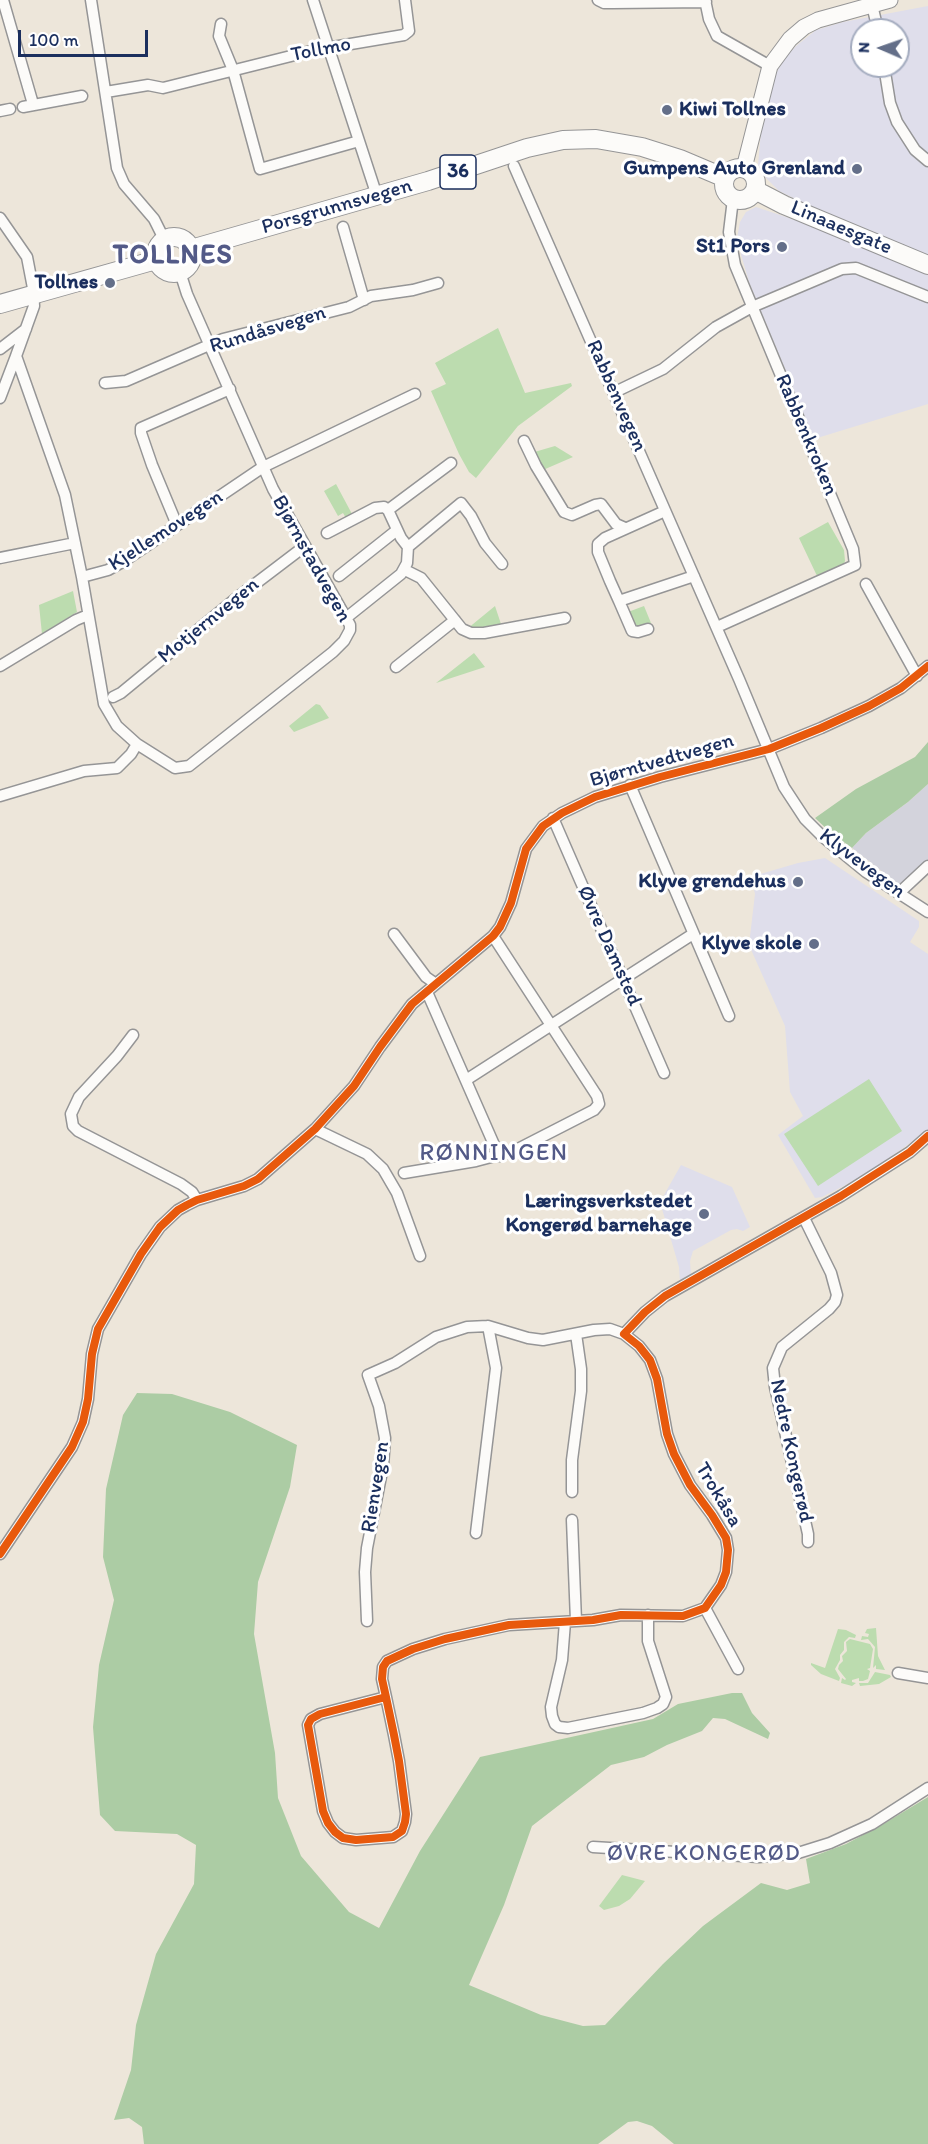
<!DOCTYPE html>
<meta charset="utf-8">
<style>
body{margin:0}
#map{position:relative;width:928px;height:2144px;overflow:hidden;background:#ede6da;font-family:Itim,sans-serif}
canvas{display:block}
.north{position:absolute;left:850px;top:18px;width:60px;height:60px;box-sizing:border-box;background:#fff;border:2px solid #a4acbf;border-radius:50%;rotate:272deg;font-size:16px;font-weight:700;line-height:24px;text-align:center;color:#1b2f5e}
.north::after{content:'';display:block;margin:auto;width:21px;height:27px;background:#646f89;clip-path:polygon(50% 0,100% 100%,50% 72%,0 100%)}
.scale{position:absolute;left:18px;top:30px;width:130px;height:27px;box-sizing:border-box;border:3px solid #1b2f5e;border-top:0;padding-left:8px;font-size:18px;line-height:21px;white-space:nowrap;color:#1b2f5e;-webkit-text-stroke:4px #fff;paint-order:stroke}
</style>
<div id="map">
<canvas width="928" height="2144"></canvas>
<div class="north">N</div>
<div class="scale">100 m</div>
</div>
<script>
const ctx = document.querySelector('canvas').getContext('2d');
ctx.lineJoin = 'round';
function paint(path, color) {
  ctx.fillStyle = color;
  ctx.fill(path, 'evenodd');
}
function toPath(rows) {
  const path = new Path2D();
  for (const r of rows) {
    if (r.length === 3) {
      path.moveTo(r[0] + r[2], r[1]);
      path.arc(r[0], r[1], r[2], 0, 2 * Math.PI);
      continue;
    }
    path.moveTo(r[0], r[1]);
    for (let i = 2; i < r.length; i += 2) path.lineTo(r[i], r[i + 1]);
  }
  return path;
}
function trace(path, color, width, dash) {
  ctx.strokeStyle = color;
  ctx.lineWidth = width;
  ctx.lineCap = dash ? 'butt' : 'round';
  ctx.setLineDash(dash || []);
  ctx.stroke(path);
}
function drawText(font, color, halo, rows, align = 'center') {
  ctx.font = font + ' Itim,sans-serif';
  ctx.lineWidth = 6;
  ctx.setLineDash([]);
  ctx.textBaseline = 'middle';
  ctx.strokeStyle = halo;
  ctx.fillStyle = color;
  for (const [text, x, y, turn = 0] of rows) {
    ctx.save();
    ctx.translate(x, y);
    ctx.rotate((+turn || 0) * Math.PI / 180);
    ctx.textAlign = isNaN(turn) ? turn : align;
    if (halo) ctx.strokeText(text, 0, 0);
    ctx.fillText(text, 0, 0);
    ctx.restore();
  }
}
paint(toPath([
 [928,6,928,255,816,209,779,191,763,175,758,165,761,131,774,76,786,57,796,46,816,30,843,22],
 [862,30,898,30,898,66,862,66],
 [756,207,804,223,928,275,928,404,814,439,749,282,740,251,737,238,740,222,746,212],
 [825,858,919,921,919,927,910,942,928,954,928,1130,867,1174,822,1197,815,1198,778,1135,803,1116,790,1092,785,1026,749,945,755,894,752,881,757,875,798,863],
 [681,1165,732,1187,750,1227,743,1231,737,1229,731,1230,693,1251,690,1261,691,1275,680,1282,679,1267,660,1202]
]), '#dfdeeb');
paint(toPath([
 [928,784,928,862,901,886,852,848,866,833,908,802]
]), '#d3d3dc');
paint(toPath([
 [498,328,525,393,571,383,572,386,518,426,476,478,469,472,459,454,431,391,446,384,435,363],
 [555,446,573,457,543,470,531,453],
 [336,484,352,514,346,518,343,513,338,516,324,491],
 [828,522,844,550,845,561,843,566,818,578,799,538],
 [73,591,77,612,42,634,39,605],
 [495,606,501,624,499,627,467,629],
 [644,606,651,623,635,629,628,612],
 [474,653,485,667,436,683],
 [316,704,320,705,329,718,294,732,289,726],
 [869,1079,902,1131,818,1186,784,1134],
 [876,1628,878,1656,885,1670,876,1669,876,1665,873,1668,875,1647,868,1639,861,1640,862,1636,868,1637,869,1634,865,1633,867,1629],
 [838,1629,846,1630,856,1635,855,1638,849,1637,844,1642,844,1650,840,1655,840,1660,835,1669,840,1678,839,1681,821,1674,811,1665,811,1663,825,1668],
 [850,1639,870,1644,873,1649,870,1668,867,1669,870,1671,868,1679,863,1681,859,1681,859,1678,852,1680,852,1682,856,1683,852,1686,841,1683,842,1678,845,1680,846,1679,838,1669,839,1665,843,1661,842,1656,847,1651,846,1642],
 [875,1672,890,1675,891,1677,879,1684,860,1686,859,1683,868,1683],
 [622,1875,645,1881,630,1899,619,1906,604,1910,599,1906]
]), '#bcdcaf');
paint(toPath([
 [928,742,928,784,908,802,866,833,852,848,830,832,815,818,856,789,915,757],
 [137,1393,172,1394,230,1412,297,1445,290,1487,258,1582,254,1634,275,1753,278,1798,301,1856,349,1912,379,1928,420,1851,480,1757,653,1719,678,1704,732,1693,742,1693,752,1713,770,1733,768,1739,725,1719,713,1718,702,1731,667,1745,644,1757,611,1765,532,1826,504,1905,469,1985,541,2015,583,2026,605,2025,663,1964,703,1926,761,1883,787,1890,810,1883,806,1859,846,1844,880,1826,928,1797,928,2144,674,2144,652,2126,637,2121,628,2122,598,2144,144,2144,142,2127,129,2118,114,2120,131,2070,136,2025,156,1954,194,1884,196,1845,177,1834,115,1831,100,1815,93,1727,99,1665,114,1600,103,1557,106,1489,123,1415]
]), '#accca4');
const street = toPath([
 [3,0,33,104],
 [91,0,117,168,124,184,154,219,164,239],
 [313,0,377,196],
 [598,0,604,3,612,3,706,2],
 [705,0,709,19,717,36,770,66],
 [872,5,878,30],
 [221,24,219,36,233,70,260,169,359,141],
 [884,66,890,103,897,122,915,150,928,161],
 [106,92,148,85,163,88,315,50,404,35,409,31,405,0],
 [23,107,82,96],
 [0,111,10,109],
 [514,166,739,679,784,787,805,819,823,837,866,872,928,912],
 [0,218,27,257,33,288,34,306,16,356,65,495,82,577,108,570,124,561,263,467,415,394],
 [343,227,364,300],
 [0,349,26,329],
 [105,383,126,381,223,339,349,307,371,296,413,290,438,283],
 [615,392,663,369,716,327,752,307,842,269,856,268,928,297],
 [0,398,16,356],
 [524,441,536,466,564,512,572,515,595,505,601,504,616,524,625,528],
 [388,510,451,463],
 [665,511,605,538,598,544,598,552,610,581,619,601,694,576],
 [177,525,152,465,141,433,141,428,230,389],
 [327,533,375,508,384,507,388,510,401,538,408,547,407,563,401,574,346,618],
 [408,547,461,503,471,516,485,543,502,564],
 [0,558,75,543],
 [405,570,421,578,462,629,471,633,484,633,565,618],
 [339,576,397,530],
 [866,584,917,676],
 [619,601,632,631,638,632,648,629],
 [717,627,855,565,853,549,735,265,729,232,733,199],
 [0,666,76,620,88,615],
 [396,667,455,620],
 [113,697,121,693,234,600,305,546],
 [137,744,175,768,189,766,333,652,344,641,350,630,350,625,273,489,187,294,180,272],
 [630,785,729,1016],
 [0,796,84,771,117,768,131,754,137,744,117,726,104,704,82,577],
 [553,818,664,1073],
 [899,893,928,866],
 [394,934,426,977,436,984],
 [427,992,499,1156],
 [133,1035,117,1056,79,1097,71,1114,73,1126,78,1131,181,1184,192,1192,197,1200],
 [466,1080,693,934],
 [315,1129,367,1154,383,1169,397,1193,420,1256],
 [404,1173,476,1161,514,1151,594,1110,599,1104,597,1096,493,936],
 [804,1218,831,1273,837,1295,835,1302,829,1309,782,1347,773,1368,775,1387,808,1534,808,1542],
 [572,1492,572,1460,581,1391,581,1369,576,1334],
 [572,1520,576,1621],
 [476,1533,496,1368,488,1326],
 [0,1554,72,1447,83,1422,88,1399,92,1354,98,1329,141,1254,160,1227,178,1210,187,1205,197,1200,244,1186,258,1179,315,1129,354,1086,380,1047,412,1004,493,936,500,927,511,903,526,849,543,826,562,813,595,797,660,777,769,749,821,728,869,706,901,688,928,666],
 [705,1608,738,1669],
 [367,1621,365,1572,367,1548,383,1466,385,1438,379,1406,368,1375,395,1363,436,1337,467,1327,488,1326,528,1338,543,1340,594,1330,610,1329,624,1334],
 [565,1622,562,1660,551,1707,552,1716,555,1724,559,1727,568,1728,643,1713,657,1708,663,1704,666,1697,648,1641,648,1615],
 [898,1673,928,1678],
 [386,1697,320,1714,311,1719,308,1725,323,1811,328,1823,335,1832,343,1838,356,1840,393,1837,402,1831,405,1822,406,1814,399,1761,394,1735,386,1697,382,1679,383,1667,387,1661,413,1649,445,1639,509,1625,593,1620,621,1615,683,1616,705,1608,721,1585,726,1572,728,1550,726,1538,712,1515,690,1485,674,1454,667,1434,657,1379,650,1360,639,1346,624,1334,645,1312,665,1296,841,1196,910,1152,928,1136],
 [593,1847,759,1857,798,1853,830,1843,872,1824,928,1788]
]);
const secondary = toPath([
 [744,168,770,66,790,39,804,27,818,20,890,0]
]);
const highway = toPath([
 [740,184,16],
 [755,190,784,205,928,265],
 [174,255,18],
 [191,249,428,181,527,148,563,140,596,139,642,147,680,159,725,178],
 [0,304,156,260]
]);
trace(street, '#959596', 13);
trace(secondary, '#959596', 17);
trace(highway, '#959596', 20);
trace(street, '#fcfbf9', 10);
trace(secondary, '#fcfbf9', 15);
trace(highway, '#fcfbf9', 18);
trace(toPath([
 [0,1554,72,1447,83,1422,88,1399,92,1354,98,1329,141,1254,160,1227,178,1210,187,1205,197,1200,244,1186,258,1179,315,1129,354,1086,380,1047,412,1004,493,936,500,927,511,903,526,849,543,826,562,813,595,797,660,777,769,749,821,728,869,706,901,688,928,666],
 [386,1697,320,1714,311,1719,308,1725,323,1811,328,1823,335,1832,343,1838,356,1840,393,1837,402,1831,405,1822,406,1814,399,1761,394,1735,386,1697,382,1679,383,1667,387,1661,413,1649,445,1639,509,1625,593,1620,621,1615,683,1616,705,1608,721,1585,726,1572,728,1550,726,1538,712,1515,690,1485,674,1454,667,1434,657,1379,650,1360,639,1346,624,1334,645,1312,665,1296,841,1196,910,1152,928,1136]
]), '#e8590c', 8);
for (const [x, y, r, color] of [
 [667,110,6,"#646f89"],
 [857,169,6,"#646f89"],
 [782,247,6,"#646f89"],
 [110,283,6,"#646f89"],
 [798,882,6,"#646f89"],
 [814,944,6,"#646f89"],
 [704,1214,6,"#646f89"]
]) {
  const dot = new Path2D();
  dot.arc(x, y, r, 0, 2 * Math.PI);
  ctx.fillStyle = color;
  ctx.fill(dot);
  trace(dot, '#fff', 2);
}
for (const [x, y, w] of [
 [458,172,36]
]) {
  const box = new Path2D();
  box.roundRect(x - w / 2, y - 17, w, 34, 4.5);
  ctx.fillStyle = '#fff';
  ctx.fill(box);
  trace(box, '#1b2f5e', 1.5);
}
drawText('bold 20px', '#1b2f5e', null, [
 ["36",458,172]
]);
drawText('21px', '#1b2f5e', '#fff', [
 ["Tollmo",321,50,-11],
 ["Porsgrunnsvegen",337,207,-16],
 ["Linaaesgate",841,228,23],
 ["Rundåsvegen",268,330,-17],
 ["Rabbenvegen",616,396,66],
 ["Rabbenkroken",806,435,67],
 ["Kjellemovegen",166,531,-33],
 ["Bjørnstadvegen",311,559,61],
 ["Motjernvegen",209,621,-39],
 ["Bjørntvedtvegen",662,761,-16],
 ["Klyvevegen",862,864,37],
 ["Øvre Damsted",609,946,66],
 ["Nedre Kongerød",791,1451,78],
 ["Rienvegen",376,1487,-81],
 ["Trokåsa",718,1495,59]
]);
drawText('bold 21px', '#1b2f5e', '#fff', [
 ["Kiwi Tollnes",679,110,"left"],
 ["Gumpens Auto Grenland",845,169],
 ["St1 Pors",770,247],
 ["Tollnes",98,283],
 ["Klyve grendehus",786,882],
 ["Klyve skole",802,944],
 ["Læringsverkstedet",692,1202],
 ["Kongerød barnehage",692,1226]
], 'right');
ctx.letterSpacing = '1.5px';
drawText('22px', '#535a87', '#fff', [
 ["ØVRE KONGERØD",704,1854]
]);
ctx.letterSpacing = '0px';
ctx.letterSpacing = '1.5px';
drawText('24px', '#535a87', '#fff', [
 ["RØNNINGEN",494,1154]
]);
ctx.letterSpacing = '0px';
ctx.letterSpacing = '1.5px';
drawText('bold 27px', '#535a87', '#fff', [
 ["TOLLNES",173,256]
]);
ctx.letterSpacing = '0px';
</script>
